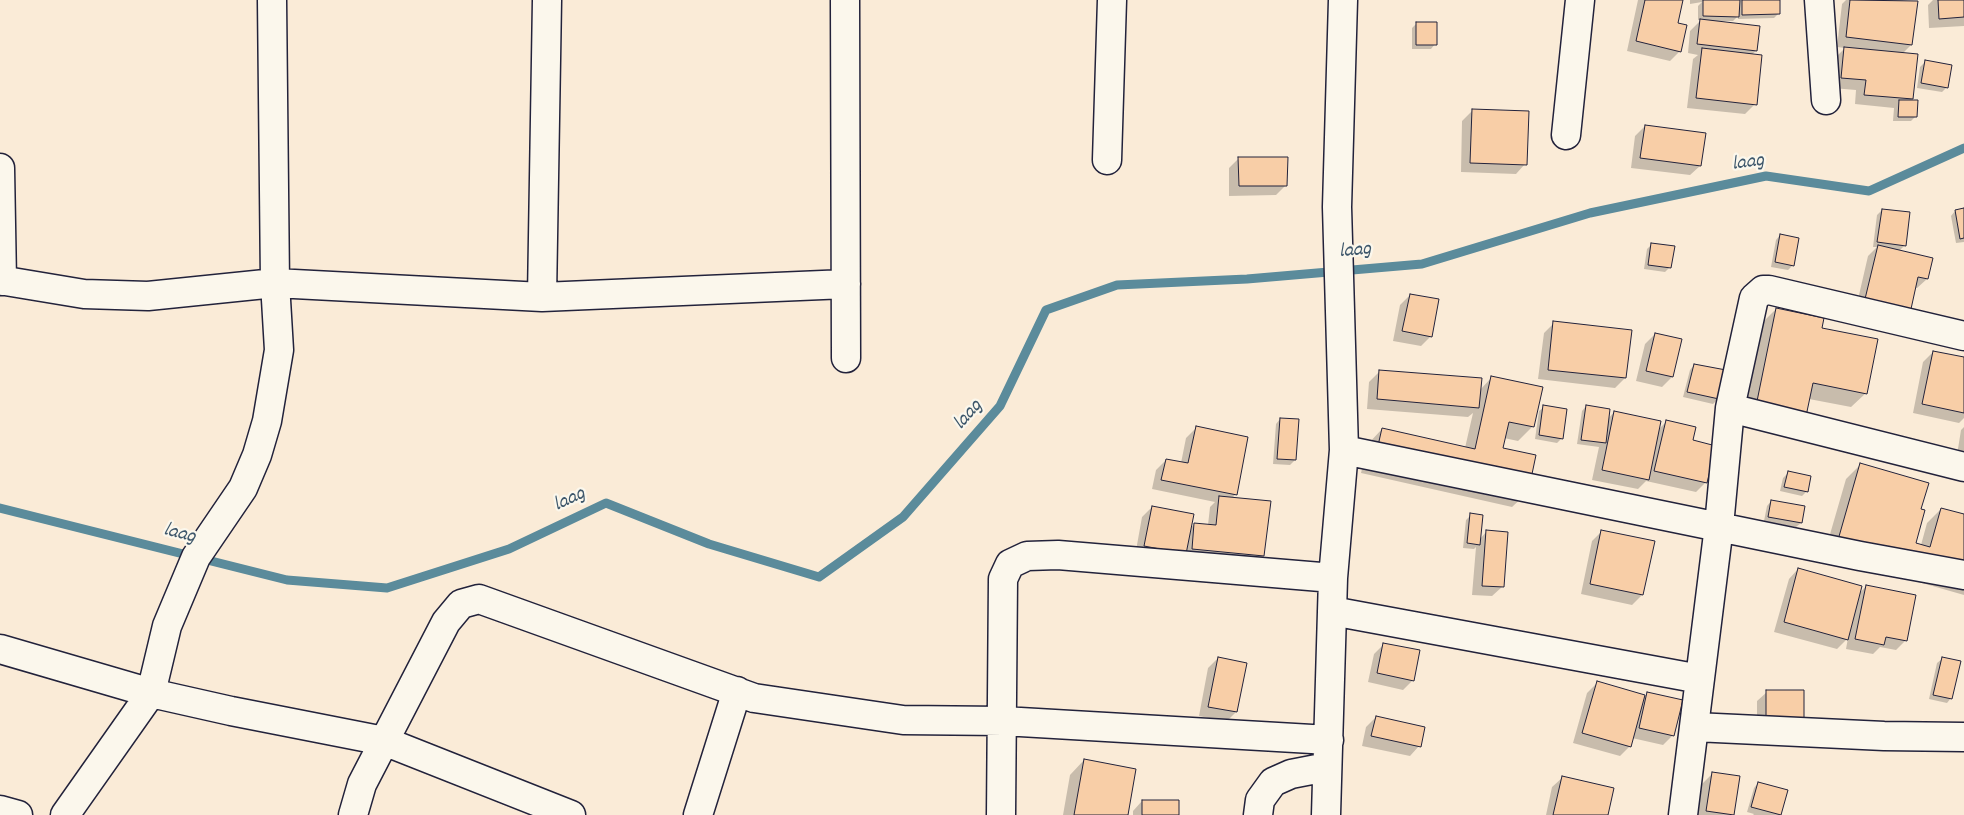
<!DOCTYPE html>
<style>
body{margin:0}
canvas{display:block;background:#faebd7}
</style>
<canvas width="1964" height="815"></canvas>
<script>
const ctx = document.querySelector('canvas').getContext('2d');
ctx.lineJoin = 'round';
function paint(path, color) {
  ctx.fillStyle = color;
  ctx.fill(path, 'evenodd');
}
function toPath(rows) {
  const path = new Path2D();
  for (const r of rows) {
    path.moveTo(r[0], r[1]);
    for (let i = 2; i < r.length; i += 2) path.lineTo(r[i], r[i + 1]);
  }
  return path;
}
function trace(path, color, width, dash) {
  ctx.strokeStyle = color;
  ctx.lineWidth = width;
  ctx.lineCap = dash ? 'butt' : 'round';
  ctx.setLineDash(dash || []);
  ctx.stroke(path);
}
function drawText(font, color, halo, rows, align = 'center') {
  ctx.font = font + ' Dekko,sans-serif';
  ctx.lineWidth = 4.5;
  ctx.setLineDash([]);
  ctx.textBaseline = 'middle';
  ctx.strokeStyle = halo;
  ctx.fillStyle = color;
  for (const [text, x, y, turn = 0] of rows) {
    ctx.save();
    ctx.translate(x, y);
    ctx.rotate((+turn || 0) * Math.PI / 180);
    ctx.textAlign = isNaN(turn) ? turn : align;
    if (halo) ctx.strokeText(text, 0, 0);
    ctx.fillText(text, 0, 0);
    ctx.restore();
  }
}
paint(toPath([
 [1638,0,1681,0,1676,24,1680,51,1670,61,1627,51],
 [1690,0,1779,0,1779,13,1774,18,1738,19,1738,16,1733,21,1715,21,1715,22,1756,51,1751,55,1755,104,1745,114,1687,108,1693,59,1698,55,1688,53,1690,31,1701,20,1698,20,1698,6,1702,2,1690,4],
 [1846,0,1900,0,1916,2,1911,45,1902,54,1912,99,1910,101,1915,117,1911,121,1893,121,1894,108,1855,104,1856,90,1832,88,1834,59,1845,48,1837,47,1842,4],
 [1933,0,1964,0,1964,26,1929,28,1928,5],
 [1417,23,1435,44,1431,49,1412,49,1412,28],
 [1925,62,1947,87,1942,92,1917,88,1920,67],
 [1472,111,1525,164,1516,174,1461,172,1462,121],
 [1645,126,1700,166,1690,175,1631,168,1635,136],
 [1239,158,1286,185,1276,195,1229,196,1229,168],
 [1882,210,1905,245,1899,251,1927,279,1917,288,1915,288,1910,308,1900,318,1856,308,1868,256,1877,247,1873,247,1877,215],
 [1964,210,1964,242,1956,243,1951,216,1955,211],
 [1780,235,1793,265,1788,270,1771,267,1776,240],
 [1652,244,1670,267,1665,272,1644,269,1647,249],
 [1410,295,1431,336,1421,346,1393,341,1400,305],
 [1776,309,1821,329,1866,393,1851,407,1809,399,1790,435,1741,425,1762,323],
 [1554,323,1625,378,1615,388,1538,379,1544,333],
 [1655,334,1680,340,1672,377,1662,387,1636,381,1645,344],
 [1933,352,1964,358,1964,418,1959,423,1913,413,1923,362],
 [1694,365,1724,371,1718,399,1713,404,1683,397,1690,370],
 [1379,372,1480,390,1492,377,1533,426,1518,441,1504,438,1502,449,1527,493,1512,507,1361,473,1368,444,1382,429,1465,448,1473,413,1468,417,1367,409,1369,382],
 [1586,406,1608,419,1614,412,1658,430,1666,422,1692,441,1706,482,1696,492,1646,481,1638,489,1592,480,1599,447,1577,444,1582,411],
 [1544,407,1562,438,1557,443,1535,439,1539,411],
 [1280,419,1295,460,1290,465,1273,464,1276,424],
 [1964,427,1964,481,1953,480,1961,430],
 [1196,428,1236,494,1232,498,1263,556,1253,566,1135,556,1142,517,1152,507,1190,528,1195,524,1208,525,1210,507,1215,502,1152,489,1156,470,1166,460,1181,463,1186,438],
 [1860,465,1919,510,1914,543,1921,545,1927,523,1941,509,1964,515,1964,595,1824,555,1846,479],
 [1788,473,1807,491,1802,496,1780,491,1783,478],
 [1771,501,1801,523,1796,527,1764,521,1767,506],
 [1471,515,1480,539,1487,531,1502,587,1492,596,1472,595,1476,547,1474,549,1463,548,1466,520],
 [1602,531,1642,595,1632,605,1581,594,1592,541],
 [1798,569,1859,594,1866,586,1906,640,1896,650,1880,647,1873,654,1846,649,1848,638,1837,649,1774,632,1789,579],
 [1384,644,1413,680,1403,690,1368,682,1374,654],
 [1218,658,1236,712,1226,722,1199,716,1208,668],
 [1942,659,1951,698,1947,703,1929,699,1937,663],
 [1597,683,1645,696,1648,693,1673,735,1663,745,1632,738,1630,746,1620,756,1573,743,1587,693],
 [1767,692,1803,719,1757,729,1757,701],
 [1376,717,1419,746,1410,756,1362,746,1366,727],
 [1084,760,1127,815,1063,815,1070,775],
 [1712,774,1733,815,1697,815,1702,784],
 [1562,778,1607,815,1546,815,1552,787],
 [1758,783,1787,791,1780,815,1753,815,1754,814,1747,812,1754,788],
 [1142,801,1178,815,1133,815,1133,811]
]), '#0003');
trace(toPath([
 [0,508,287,580,387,588,509,549,606,503,709,544,819,577,903,517,1000,406,1046,310,1117,285,1247,279,1422,264,1590,213,1766,176,1869,191,1964,148]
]), '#5b8b9b', 9);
const building = toPath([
 [1645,0,1683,0,1678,23,1687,25,1681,52,1636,41,1645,0],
 [1703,0,1740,0,1739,17,1703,16,1703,0],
 [1742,0,1780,0,1780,14,1742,15,1742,0],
 [1850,0,1918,1,1912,45,1846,37,1850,0],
 [1938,0,1964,0,1964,17,1939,19,1938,0],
 [1700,19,1760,26,1757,51,1697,44,1700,19],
 [1416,22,1437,22,1437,45,1416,45,1416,22],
 [1844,47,1918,54,1913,99,1864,95,1866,80,1841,78,1844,47],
 [1702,48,1762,55,1757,105,1696,98,1702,48],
 [1925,60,1952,65,1948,88,1921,83,1925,60],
 [1899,100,1918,100,1917,117,1898,117,1899,100],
 [1472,109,1529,111,1527,165,1470,163,1472,109],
 [1645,125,1706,133,1701,166,1640,158,1645,125],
 [1238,157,1288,157,1287,186,1239,186,1238,157],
 [1964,208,1964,238,1960,239,1955,210,1964,208],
 [1882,209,1910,212,1906,246,1877,242,1882,209],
 [1780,234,1799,238,1794,266,1775,262,1780,234],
 [1651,243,1675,246,1671,268,1648,265,1651,243],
 [1878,245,1933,258,1928,279,1918,277,1911,309,1865,299,1878,245],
 [1410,294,1439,299,1432,337,1402,331,1410,294],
 [1776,308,1824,318,1822,328,1878,339,1867,394,1813,383,1805,421,1755,411,1776,308],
 [1553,321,1632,330,1626,378,1548,370,1553,321],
 [1655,333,1682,339,1673,377,1646,371,1655,333],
 [1933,351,1964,357,1964,413,1922,404,1933,351],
 [1694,364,1726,370,1719,399,1687,392,1694,364],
 [1379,370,1482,378,1479,408,1377,399,1379,370],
 [1491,376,1543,387,1534,427,1509,422,1503,448,1536,455,1528,493,1375,459,1382,428,1475,449,1491,376],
 [1543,405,1567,409,1563,439,1539,435,1543,405],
 [1586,405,1610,409,1606,443,1581,440,1586,405],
 [1614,411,1661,421,1649,480,1602,470,1614,411],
 [1280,418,1299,419,1296,460,1277,459,1280,418],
 [1666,420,1696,427,1693,440,1716,446,1707,483,1654,471,1666,420],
 [1196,426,1248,437,1237,495,1161,480,1166,459,1188,463,1196,426],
 [1860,463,1929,483,1921,509,1925,510,1916,543,1930,547,1941,508,1964,514,1964,577,1838,540,1860,463],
 [1788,471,1811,476,1808,492,1784,487,1788,471],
 [1219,496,1271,501,1264,556,1192,549,1194,523,1216,525,1219,496],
 [1771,500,1805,506,1802,523,1768,517,1771,500],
 [1152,506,1194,514,1186,554,1144,546,1152,506],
 [1470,513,1483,515,1480,545,1467,543,1470,513],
 [1486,530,1508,532,1504,587,1482,586,1486,530],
 [1601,530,1655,541,1643,595,1590,584,1601,530],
 [1798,568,1862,586,1848,640,1784,622,1798,568],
 [1866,585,1916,595,1907,641,1886,637,1884,645,1855,639,1866,585],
 [1383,643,1420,650,1414,681,1377,673,1383,643],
 [1218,657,1247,663,1237,712,1208,707,1218,657],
 [1942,657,1961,661,1952,699,1933,695,1942,657],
 [1597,681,1645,695,1631,747,1582,733,1597,681],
 [1766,690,1804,690,1804,720,1766,720,1766,690],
 [1647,692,1683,700,1674,736,1639,728,1647,692],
 [1376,716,1425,727,1421,747,1371,736,1376,716],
 [1084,759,1136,769,1128,815,1074,815,1084,759],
 [1712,772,1740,776,1734,815,1706,811,1712,772],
 [1562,776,1614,788,1608,815,1553,815,1562,776],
 [1758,782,1788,790,1781,815,1751,807,1758,782],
 [1142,800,1179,800,1179,815,1142,815,1142,800]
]);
paint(building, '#f8cea7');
trace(building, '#22223b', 1);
const minor = toPath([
 [845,0,846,358],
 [1819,0,1826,100],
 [1566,135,1580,0],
 [1107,160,1112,0],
 [0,168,2,281],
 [0,280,84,294,148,296,275,283,542,297,846,284],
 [542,297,547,0],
 [1730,408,1964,467],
 [1344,450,1860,556,1964,575],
 [1332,611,1700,679],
 [0,649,151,693,231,711,384,741,571,815],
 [1695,727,1884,736,1964,737],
 [0,810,18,815],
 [65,815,151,693,167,626,196,557,243,488,257,455,267,421,279,350,275,283,272,0],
 [353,815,362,784,446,622,461,604,479,599,754,698,903,720,1003,721,1329,740],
 [698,815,737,691],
 [1001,815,1003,579,1010,564,1027,556,1058,555,1333,578],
 [1258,815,1260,800,1273,782,1291,774,1327,767],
 [1326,815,1333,578,1344,450,1337,207,1343,0],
 [1683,815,1719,526,1730,408,1754,298,1763,290,1769,290,1964,336]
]);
trace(minor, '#22223b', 31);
trace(minor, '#fbf7ec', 28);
drawText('italic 20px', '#3e576b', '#fbf7ec', [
 ["laag",1748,164,-8],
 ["laag",1355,252,-5],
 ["laag",969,416,-49],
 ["laag",570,501,-25],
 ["laag",179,535,14]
]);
</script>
